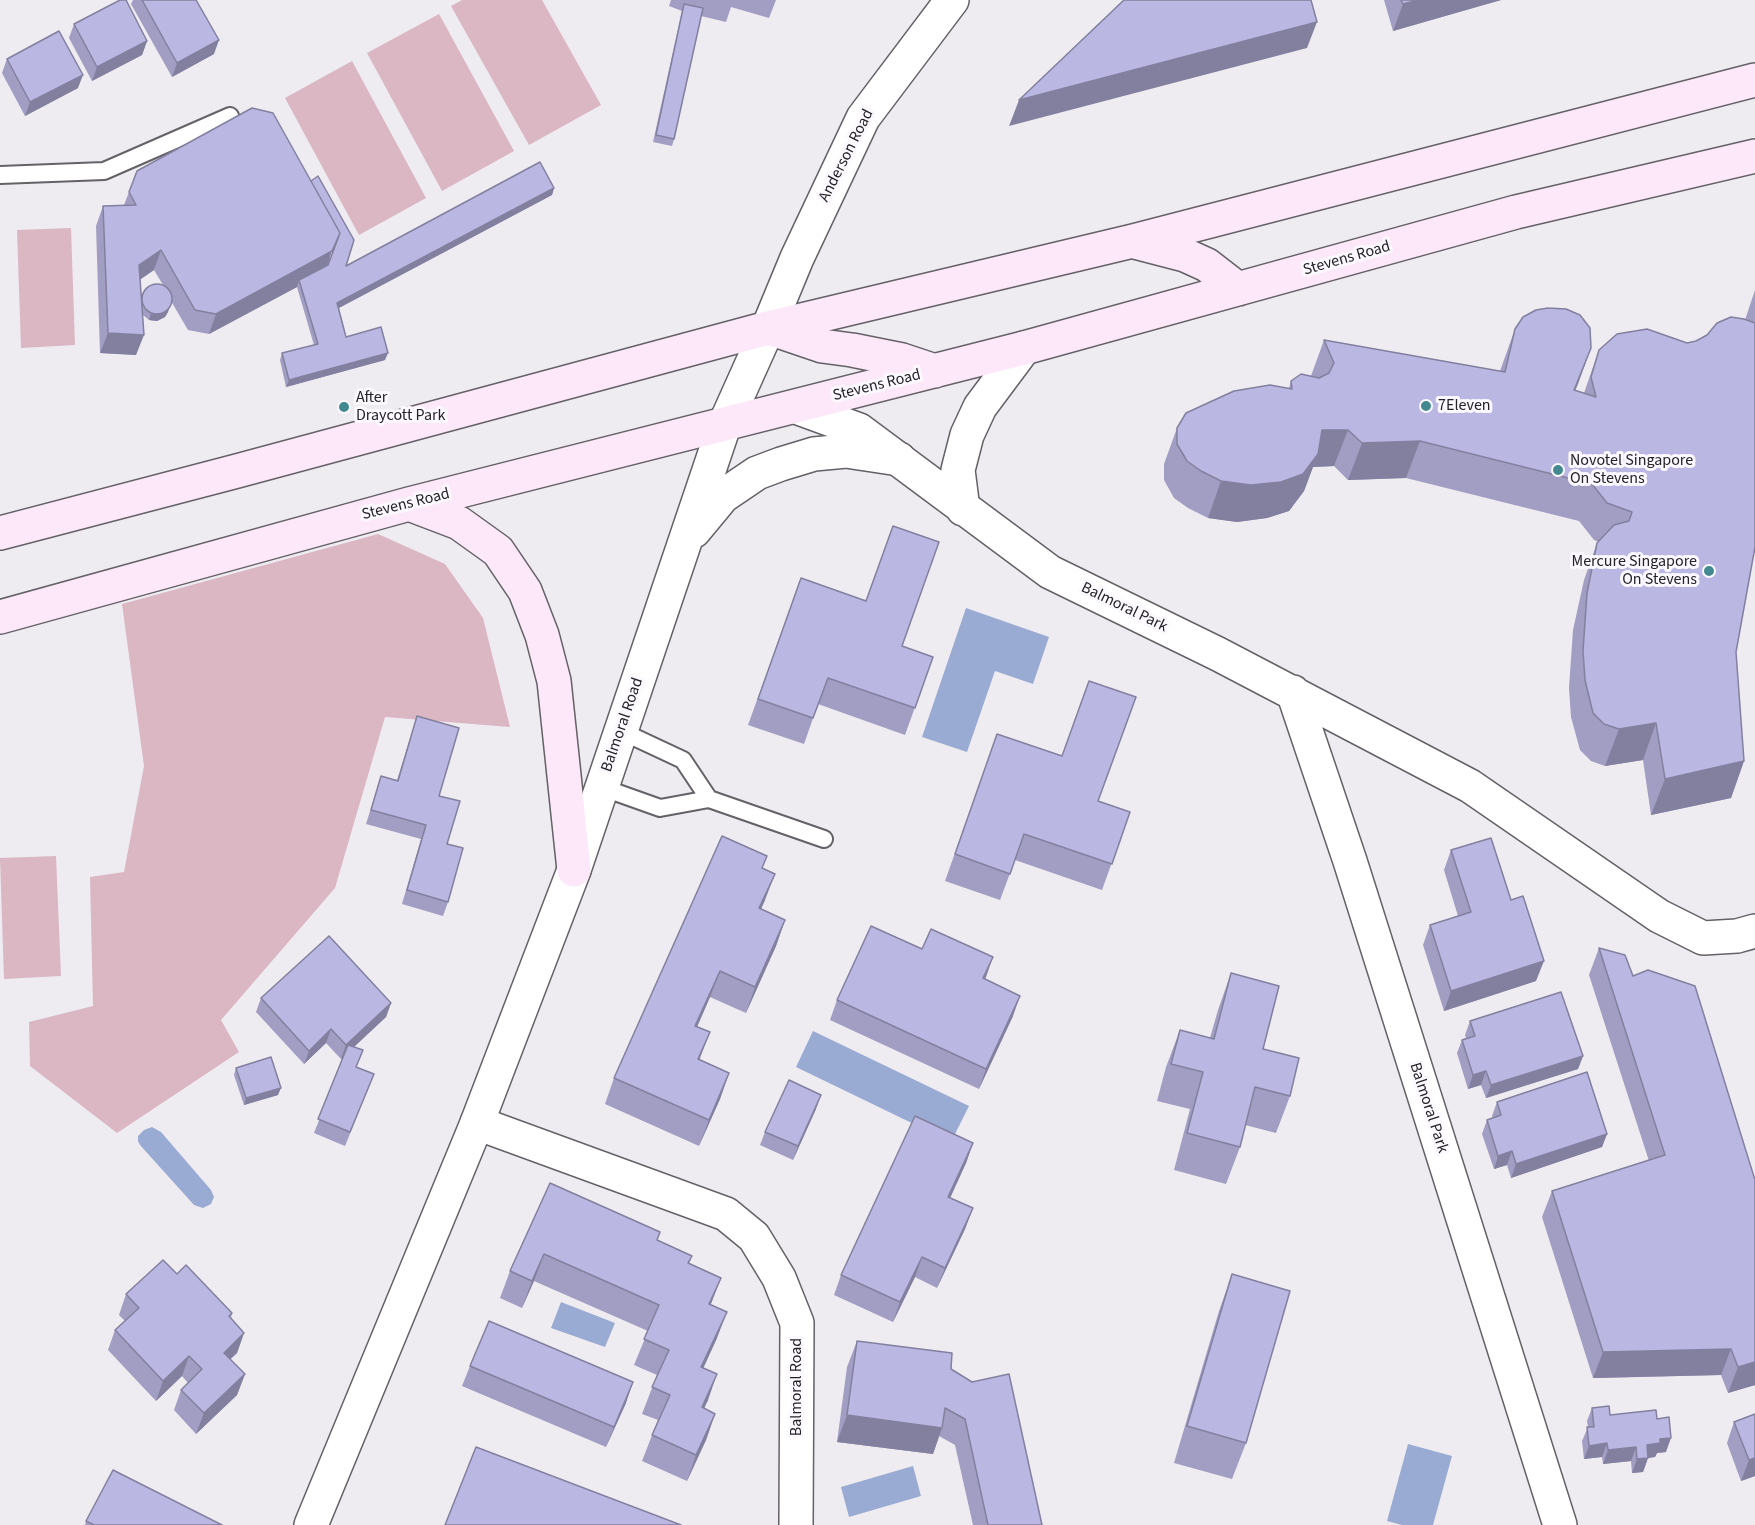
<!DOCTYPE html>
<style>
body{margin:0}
canvas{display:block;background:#eeebf1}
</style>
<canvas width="1755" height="1525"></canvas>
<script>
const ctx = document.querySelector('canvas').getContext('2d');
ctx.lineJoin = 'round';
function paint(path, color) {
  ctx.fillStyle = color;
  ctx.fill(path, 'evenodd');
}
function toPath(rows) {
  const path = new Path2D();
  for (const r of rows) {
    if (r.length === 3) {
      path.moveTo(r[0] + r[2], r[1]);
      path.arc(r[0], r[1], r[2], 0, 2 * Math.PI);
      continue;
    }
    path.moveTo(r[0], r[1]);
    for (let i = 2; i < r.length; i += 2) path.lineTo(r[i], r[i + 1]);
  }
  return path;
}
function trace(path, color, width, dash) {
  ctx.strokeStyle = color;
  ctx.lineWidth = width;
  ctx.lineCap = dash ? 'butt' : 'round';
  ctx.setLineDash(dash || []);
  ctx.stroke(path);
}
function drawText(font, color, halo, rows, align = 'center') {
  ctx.font = font + ' "Source Sans 3",sans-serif';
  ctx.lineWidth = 6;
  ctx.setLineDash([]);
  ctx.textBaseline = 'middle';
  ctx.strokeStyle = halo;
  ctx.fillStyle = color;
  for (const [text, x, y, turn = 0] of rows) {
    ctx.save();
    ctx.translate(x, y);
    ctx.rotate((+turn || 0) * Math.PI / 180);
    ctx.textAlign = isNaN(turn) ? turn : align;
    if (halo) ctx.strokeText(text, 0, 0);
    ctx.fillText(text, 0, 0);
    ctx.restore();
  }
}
paint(toPath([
 [462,0,542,0,601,105,529,145,451,6],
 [439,14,514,151,442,191,367,53],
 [352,61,426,198,359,235,285,98],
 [71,228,75,345,21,348,17,230],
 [378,534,445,564,483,618,510,727,385,717,335,888,221,1020,239,1052,117,1133,30,1066,29,1022,93,1006,90,877,124,872,144,766,122,604],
 [56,856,61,976,4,979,0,858]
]), '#dab7c3');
paint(toPath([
 [966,608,1049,637,1033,684,995,671,967,752,922,737],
 [813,1031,969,1106,951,1142,796,1067],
 [152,1127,161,1132,211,1190,214,1197,211,1204,203,1208,194,1205,140,1145,138,1141,138,1136,144,1130],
 [561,1302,615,1323,605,1347,551,1328],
 [1408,1444,1452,1456,1433,1525,1402,1525,1387,1521],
 [913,1466,921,1496,849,1517,841,1487]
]), '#9aabd3');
const service = toPath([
 [0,175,104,171,230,116],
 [621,731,683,760,709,799],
 [601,787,660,808,709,799,824,839]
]);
const minor = toPath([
 [768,328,797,258,863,118,952,0],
 [796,407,859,430,1050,572,1218,654,1470,786,1659,916,1703,938,1737,936,1755,931],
 [963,509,958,470,967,435,980,407,1024,348],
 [1293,692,1350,861,1560,1525],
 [477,1123,726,1214,754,1237,779,1278,797,1323,796,1525]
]);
const tertiary = toPath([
 [694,531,723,496,757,473,781,464,814,454,846,451,899,459],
 [311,1525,477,1123,574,870,724,426,768,328]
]);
const secondary = toPath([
 [1135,242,1185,255,1207,265,1238,289],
 [769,328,822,346,852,350,902,360,935,371],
 [409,504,459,523,498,551,525,591,542,635,554,681,574,870],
 [0,533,237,471,768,328,1133,241,1755,80],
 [0,617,409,504,1024,348,1516,212,1755,156]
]);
trace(service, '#646167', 20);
trace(minor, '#646167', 36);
trace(tertiary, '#646167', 36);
trace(secondary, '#646167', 36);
trace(service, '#fff', 16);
trace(minor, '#fff', 33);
trace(tertiary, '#fff', 33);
trace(secondary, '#fde8f9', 33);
paint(toPath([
 [133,0,196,0,214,54,172,77,131,4],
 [671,0,776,0,769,18,731,7,726,22,701,16,674,139,672,146,653,142,682,11,669,6],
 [1384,0,1501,0,1393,31],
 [74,24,147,41,142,55,92,81,69,38],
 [7,59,78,88,25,116,2,73],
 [137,171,346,266,554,188,552,195,339,308,346,337,385,360,286,387,280,360,282,353,314,345,297,287,209,334,188,330,171,301,168,312,165,317,157,321,149,320,143,315,142,313,136,355,100,353,96,226,103,206,124,205],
 [154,270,163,285,143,293,141,299,140,280],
 [1755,290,1755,551,1753,556,1736,652,1744,761,1731,798,1651,815,1643,760,1605,766,1591,761,1580,750,1571,717,1569,688,1573,630,1584,580,1597,543,1599,542,1594,540,1579,521,1406,478,1348,480,1334,466,1313,467,1304,491,1289,511,1267,518,1237,522,1208,518,1188,508,1174,498,1164,480,1164,464,1177,428,1289,388,1291,381,1311,376,1324,340,1500,371,1515,329,1575,390,1584,393,1599,350,1687,343,1696,341,1745,320],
 [801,578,902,646,933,657,905,735,818,704,804,744,748,725],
 [417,716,439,796,447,844,448,902,443,916,402,904,421,839,366,824,381,776,397,780],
 [997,734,1098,801,1130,812,1102,890,1015,860,1000,900,945,881],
 [1451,850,1511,900,1536,981,1444,1011,1423,945,1430,925,1458,916,1444,870],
 [763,868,765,900,761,909,785,920,776,946,746,1013,710,997,697,1027,700,1060,729,1073,720,1099,699,1146,605,1104,614,1078],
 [1599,948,1633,976,1755,1180,1755,1385,1728,1393,1721,1375,1593,1378,1542,1217,1552,1191,1649,1161,1589,975],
 [1231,973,1263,1049,1290,1096,1276,1133,1245,1125,1240,1147,1226,1184,1174,1170,1190,1109,1157,1101,1166,1067,1180,1030,1210,1038,1218,1010],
 [985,979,1013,1016,979,1089,830,1020,837,1000],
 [261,998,391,1003,386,1017,354,1047,356,1067,374,1074,345,1146,314,1133,344,1057,341,1059,326,1043,304,1064,256,1012],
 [1470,1021,1583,1056,1578,1069,1486,1098,1481,1085,1468,1089,1457,1053,1462,1040,1466,1038,1465,1035],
 [236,1068,278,1095,244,1105,234,1075],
 [1497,1102,1607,1134,1602,1147,1511,1178,1507,1165,1494,1169,1482,1134,1487,1120,1493,1118,1492,1116],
 [816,1109,793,1160,760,1145,765,1132],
 [973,1143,966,1163,950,1198,973,1208,965,1229,937,1288,915,1277,893,1322,834,1295,841,1275],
 [550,1183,660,1232,657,1240,692,1256,689,1264,711,1305,717,1338,703,1368,708,1400,704,1408,715,1414,706,1440,687,1481,642,1461,658,1420,642,1414,657,1375,634,1365,648,1331,534,1281,522,1308,500,1298,510,1271],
 [177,1274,232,1313,231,1318,244,1333,237,1353,230,1359,245,1374,237,1395,196,1434,174,1410,181,1390,188,1383,182,1376,156,1401,108,1350,115,1330,125,1321,119,1315,126,1294],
 [1232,1274,1246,1443,1232,1479,1174,1463,1219,1311],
 [857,1341,951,1369,1042,1525,973,1525,955,1445,939,1436,933,1454,837,1442,847,1367],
 [470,1366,626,1403,606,1447,462,1386],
 [1592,1408,1610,1415,1657,1419,1666,1452,1657,1453,1655,1457,1648,1458,1643,1472,1632,1473,1631,1461,1603,1464,1602,1457,1584,1459,1582,1441,1588,1427,1587,1421],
 [1755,1414,1755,1476,1741,1481,1727,1443,1734,1422],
 [86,1521,222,1525,85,1525]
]), '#a19dc3');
paint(toPath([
 [1418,0,1501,0,1393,31,1403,4],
 [1317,22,1307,48,1009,126,1019,100],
 [219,40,214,54,172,77,177,63],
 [147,41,142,55,92,81,97,67],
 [83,75,78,88,25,116,30,102],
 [554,188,552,195,335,310,337,303],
 [161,250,154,270,131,285,139,265],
 [332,251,325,272,299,280,297,287,209,334,216,314],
 [170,305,168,312,165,317,157,321,149,320,151,313],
 [108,333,144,335,136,355,100,353],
 [1591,348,1578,384,1560,427,1574,390],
 [388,353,385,360,286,387,289,380],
 [1322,430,1348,430,1334,466,1313,467,1304,491,1289,511,1267,518,1237,522,1208,518,1221,481],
 [1420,441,1406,478,1348,480,1362,443],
 [1656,723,1643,760,1605,766,1619,729],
 [1744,761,1731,798,1651,815,1665,779],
 [775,874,765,900,750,934,759,908],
 [785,920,776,946,746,1013,755,987],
 [993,957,986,977,976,998,983,978],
 [1544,961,1536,981,1444,1011,1451,991],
 [720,971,710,997,686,1052,695,1026],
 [1020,996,1013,1016,979,1089,986,1069],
 [391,1003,386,1017,341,1059,346,1045],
 [331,1029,326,1043,304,1064,309,1051],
 [710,1032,700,1058,688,1085,698,1059],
 [1583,1056,1578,1069,1486,1098,1491,1085],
 [1486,1071,1481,1085,1468,1089,1473,1075],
 [729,1073,720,1099,699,1146,709,1120],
 [281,1088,278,1095,244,1105,246,1098],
 [821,1095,816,1109,793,1160,798,1146],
 [1607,1134,1602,1147,1511,1178,1516,1164],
 [973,1143,966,1163,941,1218,948,1197],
 [1512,1151,1507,1165,1494,1169,1498,1156],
 [973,1208,965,1229,937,1288,945,1268],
 [544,1254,534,1281,522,1308,532,1281],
 [922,1257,915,1277,893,1322,900,1302],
 [721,1278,711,1304,709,1304],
 [727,1312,717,1338,692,1393,701,1367],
 [244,1333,237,1353,216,1373,224,1353],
 [1731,1349,1721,1375,1593,1378,1603,1352],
 [189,1356,182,1376,156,1401,163,1381],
 [1755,1362,1755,1385,1728,1393,1738,1367],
 [245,1374,237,1395,196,1434,204,1413],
 [717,1374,708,1400,692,1434,702,1407],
 [633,1382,626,1403,606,1447,614,1427],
 [715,1414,706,1440,687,1481,696,1455],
 [847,1415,942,1428,933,1454,837,1442],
 [1671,1438,1666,1452,1657,1453,1655,1457,1648,1458,1643,1472,1632,1473,1637,1459,1647,1445,1660,1439],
 [1607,1443,1602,1457,1584,1459,1589,1446],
 [1636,1447,1631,1461,1603,1464,1608,1450],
 [1755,1458,1755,1476,1741,1481,1749,1460]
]), '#83809f');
const building = toPath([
 [120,0,126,0,147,41,97,67,74,24,120,0],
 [142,0,196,0,219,40,177,63,142,0],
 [1124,0,1311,0,1317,22,1019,100,1124,0],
 [1401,0,1418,0,1403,4,1401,0],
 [684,4,703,8,674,139,656,135,684,4],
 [59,31,83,75,30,102,7,59,59,31],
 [252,108,273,113,340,233,332,251,216,314,195,310,161,250,139,265,144,335,108,333,103,206,136,205,129,192,137,171,252,108],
 [540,162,554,188,337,303,346,337,381,327,388,353,289,380,282,353,318,344,299,280,328,265,340,233,311,181,318,176,354,240,346,266,540,162],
 [157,299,15],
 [1548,308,1566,309,1580,315,1590,328,1591,348,1574,390,1596,397,1591,377,1599,350,1617,334,1647,329,1687,343,1696,341,1707,335,1717,323,1731,317,1744,319,1755,323,1755,547,1736,652,1744,761,1665,779,1656,723,1619,729,1604,724,1593,713,1585,680,1583,651,1587,593,1597,543,1614,525,1629,521,1632,512,1607,503,1592,484,1420,441,1362,443,1348,430,1322,430,1318,454,1303,474,1281,482,1251,485,1221,481,1201,471,1187,461,1177,444,1177,428,1186,413,1234,391,1270,385,1292,389,1291,381,1301,374,1319,378,1329,373,1334,363,1324,340,1505,372,1515,329,1523,317,1536,310,1548,308],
 [893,526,939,542,902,646,933,657,915,708,828,678,813,718,758,699,801,578,866,601,893,526],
 [1089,681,1136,697,1098,801,1130,812,1112,864,1024,834,1010,874,955,854,997,734,1062,756,1089,681],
 [417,716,459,728,439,796,460,801,447,844,463,848,448,902,407,890,426,825,371,810,381,776,398,781,417,716],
 [722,836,767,856,762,868,775,874,759,908,785,920,755,987,720,971,695,1026,710,1032,698,1059,729,1073,709,1120,614,1078,722,836],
 [1491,838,1511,900,1523,896,1544,961,1451,991,1430,925,1471,912,1451,850,1491,838],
 [871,926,922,949,931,929,993,957,983,978,1020,996,986,1069,837,1000,871,926],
 [329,936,391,1003,346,1045,331,1029,309,1051,261,998,329,936],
 [1599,948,1625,955,1633,976,1648,970,1695,986,1755,1180,1755,1362,1738,1367,1731,1349,1603,1352,1552,1191,1665,1155,1599,948],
 [1231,973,1279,986,1263,1049,1299,1058,1290,1096,1255,1087,1240,1147,1187,1133,1203,1072,1171,1064,1180,1030,1214,1039,1231,973],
 [1561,992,1583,1056,1491,1085,1486,1071,1473,1075,1462,1040,1475,1036,1470,1021,1561,992],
 [348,1045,363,1050,356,1067,374,1074,350,1132,318,1119,348,1045],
 [271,1057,281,1088,246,1098,236,1068,271,1057],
 [1587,1072,1607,1134,1516,1164,1512,1151,1498,1156,1487,1120,1501,1115,1497,1102,1587,1072],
 [789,1080,821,1095,798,1146,765,1132,789,1080],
 [915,1116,973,1143,948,1197,973,1208,945,1268,922,1257,900,1302,841,1275,915,1116],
 [550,1183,660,1232,657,1240,692,1256,688,1263,721,1278,709,1304,727,1312,701,1367,717,1374,702,1407,715,1414,696,1455,652,1435,670,1395,652,1387,669,1350,644,1339,659,1305,544,1254,532,1281,510,1271,550,1183],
 [163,1260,177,1274,186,1265,232,1313,229,1316,244,1333,224,1353,245,1374,204,1413,181,1390,202,1369,189,1356,163,1381,115,1330,139,1308,126,1294,163,1260],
 [1232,1274,1290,1291,1246,1443,1187,1426,1232,1274],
 [489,1321,633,1382,614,1427,470,1366,489,1321],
 [857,1341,952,1353,951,1369,972,1382,1009,1374,1042,1525,988,1525,965,1419,945,1408,942,1428,847,1415,857,1341],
 [1609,1406,1610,1415,1656,1410,1657,1419,1669,1417,1671,1438,1660,1439,1660,1443,1647,1445,1648,1458,1637,1459,1636,1447,1608,1450,1607,1443,1589,1446,1587,1427,1594,1427,1592,1408,1609,1406],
 [1755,1414,1755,1458,1749,1460,1734,1422,1755,1414],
 [476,1447,681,1525,445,1525,476,1447],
 [113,1470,222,1525,94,1525,86,1521,113,1470]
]);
paint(building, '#bbb7e3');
trace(building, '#83809f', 1.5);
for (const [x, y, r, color] of [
 [1426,406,6,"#428a8f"],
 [344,407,6,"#428a8f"],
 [1558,470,6,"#428a8f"],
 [1709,571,6,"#428a8f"]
]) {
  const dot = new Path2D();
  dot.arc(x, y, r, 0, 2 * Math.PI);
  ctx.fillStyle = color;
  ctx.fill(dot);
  trace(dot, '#fcf8ff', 2);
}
drawText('16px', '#252326', '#fcf8ff', [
 ["Anderson Road",847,156,-63],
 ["Stevens Road",1347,259,-16],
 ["Stevens Road",877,386,-14],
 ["Stevens Road",406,505,-14],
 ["Balmoral Park",1124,608,26],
 ["Balmoral Road",623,725,-71],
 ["Balmoral Park",1428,1108,72],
 ["Balmoral Road",797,1387,-90]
]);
drawText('16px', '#252326', '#fcf8ff', [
 ["After",356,398],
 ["Draycott Park",356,416],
 ["7Eleven",1438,406],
 ["Novotel Singapore",1570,461],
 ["On Stevens",1570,479],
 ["Mercure Singapore",1697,562,"right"],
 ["On Stevens",1697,580,"right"]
], 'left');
</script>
